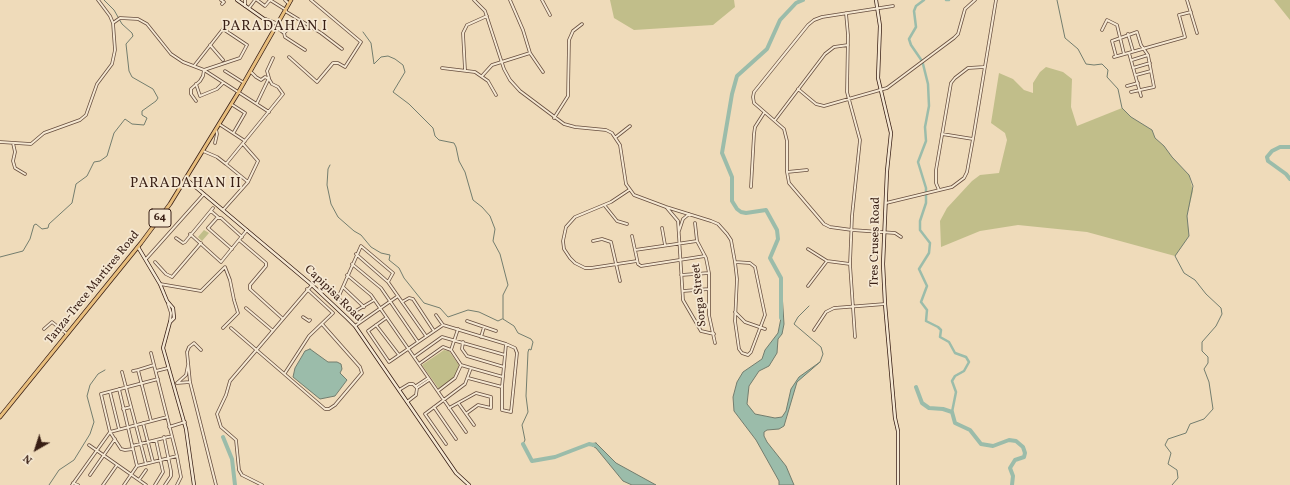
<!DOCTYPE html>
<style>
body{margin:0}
#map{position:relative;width:1290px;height:485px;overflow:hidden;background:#efdbba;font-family:Vollkorn,serif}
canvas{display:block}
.north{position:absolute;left:16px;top:429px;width:40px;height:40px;-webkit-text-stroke:3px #f5e8d2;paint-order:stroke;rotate:219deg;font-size:11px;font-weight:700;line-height:16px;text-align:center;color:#381e14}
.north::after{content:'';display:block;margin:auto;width:14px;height:18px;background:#381e14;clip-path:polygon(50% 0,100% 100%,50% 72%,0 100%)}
</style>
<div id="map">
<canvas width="1290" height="485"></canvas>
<div class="north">N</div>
</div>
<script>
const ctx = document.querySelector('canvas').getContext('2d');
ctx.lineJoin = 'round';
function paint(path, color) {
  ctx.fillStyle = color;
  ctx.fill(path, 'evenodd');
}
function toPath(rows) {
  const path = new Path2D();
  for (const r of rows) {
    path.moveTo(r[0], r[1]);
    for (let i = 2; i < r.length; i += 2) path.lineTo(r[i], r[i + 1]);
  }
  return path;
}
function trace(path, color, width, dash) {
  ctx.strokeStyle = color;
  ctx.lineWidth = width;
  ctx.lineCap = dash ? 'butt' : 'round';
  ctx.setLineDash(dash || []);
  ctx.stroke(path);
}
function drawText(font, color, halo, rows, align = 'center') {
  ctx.font = font + ' Vollkorn,serif';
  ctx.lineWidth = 3.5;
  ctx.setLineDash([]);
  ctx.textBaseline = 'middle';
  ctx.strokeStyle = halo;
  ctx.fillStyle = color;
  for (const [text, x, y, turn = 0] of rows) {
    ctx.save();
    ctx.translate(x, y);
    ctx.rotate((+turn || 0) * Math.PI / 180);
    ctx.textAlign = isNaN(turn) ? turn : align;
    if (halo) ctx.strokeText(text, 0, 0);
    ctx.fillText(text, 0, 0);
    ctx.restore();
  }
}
paint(toPath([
 [610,0,734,0,735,7,713,25,634,30,614,18],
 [1274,0,1290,0,1290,20],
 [1046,67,1063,72,1072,79,1071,107,1077,126,1122,108,1131,117,1152,130,1155,138,1164,146,1172,157,1189,175,1193,191,1187,216,1189,236,1175,256,1087,232,1018,225,980,231,941,247,940,221,947,208,972,181,980,175,999,173,1007,140,1005,133,991,123,999,73,1013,79,1024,90,1033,93,1033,83,1040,72],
 [204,230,209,233,202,241,198,237],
 [444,350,449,351,459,365,455,377,439,389,422,365]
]), '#c1be8a');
const water = toPath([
 [781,278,784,324,782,334,778,339,777,353,769,366,759,371,749,386,747,404,755,414,775,418,782,417,786,411,791,389,799,377,820,362,797,382,784,426,779,429,767,430,764,432,764,436,767,442,786,466,794,485,779,485,779,481,756,440,734,411,733,397,737,382,743,372,762,359,765,350,778,333,782,313,781,278],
 [310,349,328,362,337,362,341,364,342,369,340,373,347,380,335,396,320,399,293,377,295,368,305,351,310,349],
 [596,443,616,463,656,485,632,485,623,481,596,448,589,444,596,443]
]);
paint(water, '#9bbcaa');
trace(water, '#737d6e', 1);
trace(toPath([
 [1057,0,1065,38,1078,49,1086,64,1094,65,1102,64,1108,70,1107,77,1118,89,1122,108,1131,117,1152,130,1155,138,1164,146,1172,157,1189,175,1193,186,1187,216,1189,236,1175,256,1184,273,1195,280,1206,294,1221,308,1222,314,1216,326,1202,342,1202,351,1208,357,1208,363,1204,369,1209,382,1213,409,1204,419,1190,424,1186,433,1168,439,1165,445,1171,453,1168,464,1177,470,1178,478,1172,485],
 [363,32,371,43,374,64,381,57,388,56,395,59,403,65,405,72,393,92,409,104,433,128,435,136,439,140,454,143,456,147,459,161,465,172,473,200,482,207,490,216,495,229,493,241,500,254,508,285,503,295,503,319],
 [330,165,328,169,327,185,331,204,338,217,354,231,361,235,371,247,381,253,390,255,389,260,399,268,404,278,424,303,440,308,448,317,468,310,479,312,498,321,502,319],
 [0,257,23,251,30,239,34,225,36,224,42,229,48,228,49,224,72,203,76,184,87,176,94,162,100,161,107,156,114,133,125,119,132,124,144,125,147,118,142,115,142,111,156,101,158,98,153,89,132,77,129,71,126,44,133,36,132,33,122,24,114,10,104,0],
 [809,306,798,317,794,324,821,347,823,354,820,362],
 [503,319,514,326,518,333,531,339,533,342,531,350,529,349,528,352,526,396,528,412,522,425,525,440,523,444],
 [49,485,59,470,74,460,90,434,94,422,87,396,90,385,98,374,105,370]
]), '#737d6e', 1);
trace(toPath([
 [946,0,949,0],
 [922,61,911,45,909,39,916,27,914,11,916,6,924,0],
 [923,64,928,84,929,106,925,127,926,141,918,162,926,188,926,203,920,221,920,230,930,243,929,253,919,269,927,286,921,302,927,310,926,321,938,327,941,330,940,337,949,342,955,353,966,357,969,362,964,371,955,376,952,381,956,392,952,412]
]), '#9bbcaa', 2.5);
trace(toPath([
 [1290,147,1280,147,1272,151,1267,157,1268,161,1286,174,1290,179],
 [781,318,781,278,770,258,778,239,777,230,766,210,746,213,741,212,737,209,732,201,732,177,722,153,732,94,737,76,767,49,780,20,796,3,803,0],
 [916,387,922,403,929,408,943,409,952,412,955,423,970,430,981,444,993,446,1009,440,1016,441,1023,447,1025,453,1024,457,1015,460,1010,468,1013,476,1012,485],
 [223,437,232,459,235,485],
 [523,444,532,461,555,457,589,444,594,445]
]), '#9bbcaa', 4);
const street = toPath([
 [221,0,224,2,222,4],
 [245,0,245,6],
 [257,0,265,6,270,0,286,10],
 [285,0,289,4],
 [474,0,485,11,504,69,510,80,520,91,564,124,575,127,606,130,612,133,620,145,626,184,634,195,666,207,711,221,718,224,727,234,731,240,735,262,737,279,735,321,739,349,742,353,748,355,751,352,765,315,755,267,750,263,735,262],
 [510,0,523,30,530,53,543,72],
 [542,0,550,15],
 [1187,0,1197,33],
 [249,8,255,0],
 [285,11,321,33,342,49],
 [846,13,848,35,847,92,860,140,852,216,850,264,855,337],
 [113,23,120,18,138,19,147,24,171,54,183,62,204,70,203,76,200,81,191,89,191,94,196,101],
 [276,27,284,33,285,37,305,50],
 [1102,30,1107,20,1117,25,1124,54],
 [284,33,289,28],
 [1128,34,1133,51],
 [210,45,223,60],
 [1129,53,1141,96],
 [1116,56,1112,41,1137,32,1141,45,1148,55,1151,71,1136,75],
 [289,57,317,82,333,63,338,63,345,67,361,42,311,0],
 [1114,57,1185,37,1179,15,1191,12],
 [1132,60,1148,55],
 [194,66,223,29,247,45,240,58,204,70],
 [442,68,475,72,488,81,496,95],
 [1133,68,1150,63],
 [204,70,269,112],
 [465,70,463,33,467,25,487,16],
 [225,71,244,83],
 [482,76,492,65,530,53],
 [196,84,200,96,217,89,223,83],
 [1127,86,1138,83],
 [798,89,816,104,824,106,887,88,954,38,958,34,965,9,975,0],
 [1131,92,1154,87,1151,71],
 [257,103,269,78,267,71,273,58],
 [231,104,245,113,234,132],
 [554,118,568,96,569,40,573,31,582,24],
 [775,120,825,54,834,47,848,45],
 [219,124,245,141],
 [942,134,973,139],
 [616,137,630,126],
 [0,142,31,144,44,133,80,120,86,115,97,84,112,64,115,50,113,23,110,16,98,0],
 [13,143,15,152,13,161,15,168,25,174],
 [215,143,217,134,216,129],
 [243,144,258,161,248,182],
 [203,151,217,157,226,164],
 [807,170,787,172,787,141,784,129,754,103,753,97,754,92,808,25,814,20,822,17,893,6],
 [787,172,789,183,824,224,830,227,852,230,895,233,901,237],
 [751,187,754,134,755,127,764,113],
 [629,190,611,202,575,217,566,227,563,241,564,249,570,258,575,263,585,268,591,268,637,261],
 [939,190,936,183,936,170,951,83,955,78,968,68,984,67],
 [886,203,952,187,964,178,967,172,973,139,996,0],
 [605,206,617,221,627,224],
 [667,208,678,221,683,300,701,331,714,334],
 [223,210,248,182,226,164,283,94,278,87,272,84,269,79,265,77,261,80,256,77,251,72],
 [211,211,219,218],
 [695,223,697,241,706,258,709,273,709,315,715,343],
 [662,228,665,245],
 [679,231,683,219,689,214],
 [190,234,221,262,247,230],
 [632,236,638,264,641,266,705,256],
 [176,238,183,243,185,242,213,208],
 [239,240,266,263,266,266,250,285,250,289,282,318],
 [593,241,602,239,611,242,620,281],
 [232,249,208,228,217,218,221,218,242,237],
 [808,249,827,261,850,264],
 [635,250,697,241],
 [356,254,388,282,426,336],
 [146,259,204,194],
 [155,262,166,274,172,277,201,243],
 [352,264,381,288,418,342],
 [347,275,371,295,466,432],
 [681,275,709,273],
 [160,284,201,291,225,267,230,280,234,300,238,313,223,328],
 [808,286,827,261],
 [343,287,364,307],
 [683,291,709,289],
 [374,300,354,312,338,298,361,246,393,273,388,282],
 [402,302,409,298,413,299,434,331],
 [168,304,171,313,170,321],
 [246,308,272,330],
 [735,312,745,322,765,329],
 [436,315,443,325,506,344,515,348,517,353,511,412,502,410,502,387,506,344],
 [303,317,309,321,310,320],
 [386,318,368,331,389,362,443,325],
 [467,321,496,331],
 [376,325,399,355],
 [355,326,398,296],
 [231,328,325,409,329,409,335,405,362,373,360,367,322,324],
 [44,329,52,322,67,334],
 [814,330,826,312,834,308,885,304],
 [481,337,484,327],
 [463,342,462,349,467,356,504,367],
 [201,350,194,343,189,347,187,352,190,382,216,485],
 [451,350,458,329],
 [151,353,177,456,181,477,177,485],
 [414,357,442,337,505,355],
 [419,364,443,347,451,350,461,365],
 [471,368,503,377],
 [138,370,154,365],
 [133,371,138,370,151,421],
 [156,371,168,368],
 [122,372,146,464],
 [285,373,309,336,333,313,307,289],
 [468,378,502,387],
 [177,383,186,375,188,365],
 [177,383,190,382],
 [416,386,428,378],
 [417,388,429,380],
 [119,389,137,466],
 [399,390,409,384,413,384,417,388,416,395,407,402],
 [438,391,455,378,461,365,471,368,465,384,425,414,446,444],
 [110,392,119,429],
 [459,404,474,425],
 [434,407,456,439],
 [449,408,476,393,491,397,491,408,478,405,467,413],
 [123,409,131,407],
 [143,423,153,462],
 [169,427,185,422],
 [164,437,171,471,171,476,165,485],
 [89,445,146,485],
 [132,446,172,436],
 [133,449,125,450,121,449,110,432,167,417],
 [90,475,115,439],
 [139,480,146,470],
 [73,483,78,485],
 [72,485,110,432,101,394,158,379],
 [103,485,117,465],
 [124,485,137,466,177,456],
 [155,485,163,472,156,440],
 [262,485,242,475,239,470,236,440,221,427,217,414,226,395,230,381,312,285]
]);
const secondary = toPath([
 [237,0,264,19,274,29],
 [876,0,880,26,878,78,891,133,887,171,883,264,885,304,895,418,898,431,898,485],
 [265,19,278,24],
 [186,179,312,285,347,318,355,326,456,473,469,485],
 [138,247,160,284,167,301,173,308,174,318,170,322,163,348,186,429,194,485]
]);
const primary = toPath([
 [0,417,141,243,170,204,238,93,291,0]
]);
trace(street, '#664d3e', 3.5);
trace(secondary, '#381e14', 4);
trace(primary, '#381e14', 4.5);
trace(street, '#f5e8d2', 2);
trace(secondary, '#f5e8d2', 2.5);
trace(primary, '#e8be7d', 3);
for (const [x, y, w] of [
 [160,218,22]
]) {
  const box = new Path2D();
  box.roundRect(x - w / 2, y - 9, w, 18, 3);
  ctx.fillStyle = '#f5e8d2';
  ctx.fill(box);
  trace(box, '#381e14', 1);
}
drawText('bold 11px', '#381e14', null, [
 ["64",160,218]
]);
drawText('12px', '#381e14', '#f5e8d2', [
 ["Tres Cruses Road",876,242,-89],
 ["Tanza-Trece Martires Road",93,288,-51],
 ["Capipisa Road",333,294,44],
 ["Sorga Street",700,295,-96]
]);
ctx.letterSpacing = '1px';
drawText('14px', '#381e14', '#f5e8d2', [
 ["PARADAHAN I",275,27],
 ["PARADAHAN II",186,184]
]);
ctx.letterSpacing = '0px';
</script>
